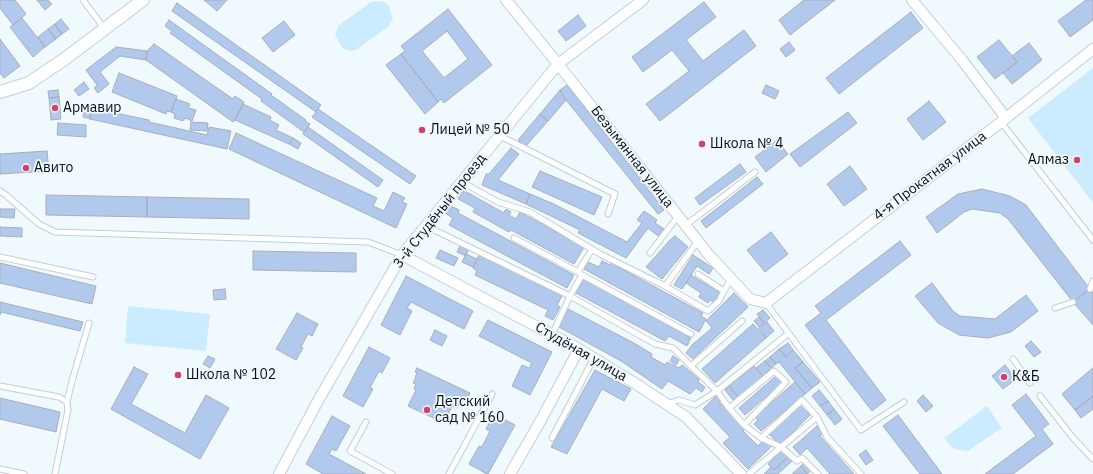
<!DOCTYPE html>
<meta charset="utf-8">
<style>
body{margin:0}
canvas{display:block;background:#f0f9fe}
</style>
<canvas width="1093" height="474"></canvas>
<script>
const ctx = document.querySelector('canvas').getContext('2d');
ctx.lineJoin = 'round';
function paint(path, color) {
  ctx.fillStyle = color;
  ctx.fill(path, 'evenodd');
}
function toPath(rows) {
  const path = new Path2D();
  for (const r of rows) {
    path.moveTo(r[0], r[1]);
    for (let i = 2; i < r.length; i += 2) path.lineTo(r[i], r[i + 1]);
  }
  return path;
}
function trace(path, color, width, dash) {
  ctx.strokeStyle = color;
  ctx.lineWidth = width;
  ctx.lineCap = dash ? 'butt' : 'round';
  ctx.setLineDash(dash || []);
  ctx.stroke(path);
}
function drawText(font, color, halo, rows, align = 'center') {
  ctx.font = font + ' "IBM Plex Sans",sans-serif';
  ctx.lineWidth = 3.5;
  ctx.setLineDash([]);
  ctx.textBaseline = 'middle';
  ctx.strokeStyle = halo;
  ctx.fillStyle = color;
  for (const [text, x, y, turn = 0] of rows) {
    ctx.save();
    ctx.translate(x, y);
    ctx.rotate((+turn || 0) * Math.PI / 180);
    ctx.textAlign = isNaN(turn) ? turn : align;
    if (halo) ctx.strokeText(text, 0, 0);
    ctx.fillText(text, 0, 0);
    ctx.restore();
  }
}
paint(toPath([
 [377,1,384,2,388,5,393,19,389,26,356,50,351,51,343,49,335,35,338,26,371,2],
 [1093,68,1093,203,1028,118],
 [128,306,210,314,206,351,125,343],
 [987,406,1002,428,968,451,954,449,944,438]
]), '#caecfe');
const building = toPath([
 [0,0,15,0,26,14,13,25,0,8,0,0],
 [37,0,48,0,52,4,45,10,37,0],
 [204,0,227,0,217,11,204,0],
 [804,0,835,0,790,35,779,20,804,0],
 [1086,0,1093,0,1093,20,1070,37,1058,21,1086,0],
 [704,2,716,17,686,40,703,61,744,30,756,46,660,121,646,104,689,71,672,50,643,72,632,57,704,2],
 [177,3,321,105,316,112,172,11,177,3],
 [448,9,492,65,444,103,441,99,438,102,401,54,405,51,401,46,448,9],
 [447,31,468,59,444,78,422,51,447,31],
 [911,12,923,28,839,94,826,78,911,12],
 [578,15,586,26,566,41,558,31,578,15],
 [22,18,45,47,33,57,10,27,22,18],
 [61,19,69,29,62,34,55,24,61,19],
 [169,20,272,94,271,95,306,120,305,121,310,124,304,132,261,101,262,99,170,33,172,31,165,26,169,20],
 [284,21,295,35,273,52,262,38,284,21],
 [55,24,62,34,56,39,48,29,55,24],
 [48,29,56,39,45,47,38,37,48,29],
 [0,39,20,66,4,78,0,73,0,39],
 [999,40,1017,62,995,79,977,57,999,40],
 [789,42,795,50,786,57,780,49,789,42],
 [1029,43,1042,60,1012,84,1003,73,1017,62,1012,56,1029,43],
 [154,44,233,99,235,96,244,102,235,120,233,122,146,60,147,51,154,44],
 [116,47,147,51,146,60,120,56,100,72,109,84,98,93,94,88,97,85,86,70,116,47],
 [401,54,438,102,425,114,386,65,401,54],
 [119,73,177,96,171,112,167,111,166,114,112,92,119,73],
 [84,82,89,89,79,96,74,90,84,82],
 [567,85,664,210,658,214,566,100,560,90,567,85],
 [766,85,779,91,775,99,762,93,766,85],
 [58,90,59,97,49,98,48,91,58,90],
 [560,90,566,100,548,121,540,114,560,90],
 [59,97,61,119,51,120,49,98,59,97],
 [176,99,190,104,188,108,196,110,192,121,185,118,183,121,174,118,175,114,171,112,176,99],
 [929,101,946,122,923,140,907,119,929,101],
 [243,104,271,117,270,120,279,125,276,130,293,138,289,144,235,120,243,104],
 [85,106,92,108,90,119,83,117,85,106],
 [92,108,149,120,149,122,207,135,209,127,231,131,227,149,90,119,92,108],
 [318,109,416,176,410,184,312,117,318,109],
 [848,112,857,123,800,167,790,154,848,112],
 [540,114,548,121,525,147,518,140,540,114],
 [191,122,208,123,207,131,190,130,191,122],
 [58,123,86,125,86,137,57,135,58,123],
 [308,127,383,180,378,187,303,134,308,127],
 [236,133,377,198,373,206,384,211,393,192,405,198,402,202,407,204,396,228,229,149,236,133],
 [293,138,301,143,298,149,289,144,293,138],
 [777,140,788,154,766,172,755,157,777,140],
 [511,148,519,154,498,180,530,194,526,204,482,185,486,174,489,174,511,148],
 [47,151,49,171,0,174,0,154,47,151],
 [740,164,746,172,700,205,695,198,740,164],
 [850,166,867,189,844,206,827,184,850,166],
 [540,171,602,197,594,215,532,187,540,171],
 [757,177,763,184,706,228,701,221,757,177],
 [982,189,1010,196,1026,205,1090,289,1073,302,1008,219,1000,213,972,209,964,212,937,233,926,217,958,194,982,189],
 [463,190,504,213,506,209,511,212,509,215,516,219,520,212,584,247,574,264,511,230,509,232,473,212,475,208,458,199,463,190],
 [530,194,554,204,627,242,642,223,637,220,644,211,657,220,655,223,664,229,658,236,648,228,626,258,578,233,580,230,526,204,530,194],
 [46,195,147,197,147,217,46,215,46,195],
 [147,197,249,199,249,219,147,217,147,197],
 [449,205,459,210,458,213,574,275,567,288,449,225,453,218,445,213,449,205],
 [0,209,15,209,14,218,0,217,0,209],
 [0,227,22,228,22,237,0,236,0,227],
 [771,232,788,254,765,272,747,250,771,232],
 [675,236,688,247,662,279,646,267,670,240,675,236],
 [900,241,911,255,826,320,886,400,872,411,805,325,821,313,815,306,900,241],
 [460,246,468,250,466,256,457,252,460,246],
 [440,250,458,258,454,266,436,258,440,250],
 [253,251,356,253,356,272,253,270,253,251],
 [466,254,477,259,473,267,462,262,466,254],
 [479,255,562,296,557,305,560,307,553,320,545,316,548,310,475,275,477,271,473,268,479,255],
 [693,255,713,268,709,274,697,266,682,289,674,285,693,255],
 [602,261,610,265,611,263,703,313,701,316,706,319,699,332,584,269,588,262,599,267,602,261],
 [0,263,96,286,92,304,0,283,0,263],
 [691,275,720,293,714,302,710,300,708,303,699,297,701,293,686,283,691,275],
 [406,276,473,311,464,329,411,302,407,308,412,311,400,335,381,325,406,276],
 [584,279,691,338,687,346,669,336,665,341,576,293,584,279],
 [932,283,953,311,960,316,995,319,1026,295,1038,311,1011,332,988,338,959,335,938,323,915,296,932,283],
 [225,289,226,299,214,300,213,290,225,289],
 [1090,289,1093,293,1093,325,1073,302,1090,289],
 [734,293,748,307,693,359,686,353,693,344,712,328,706,321,734,293],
 [0,302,83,322,80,331,1,312,0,315,0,302],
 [568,309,634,343,652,354,651,357,665,365,667,362,679,368,682,365,699,379,698,382,705,387,702,392,696,388,690,394,668,381,662,389,621,361,559,327,568,309],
 [763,310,770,318,764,323,757,314,763,310],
 [297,313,318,324,312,336,308,334,301,347,303,348,296,360,276,349,297,313],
 [759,317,764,323,759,327,754,321,759,317],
 [488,320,552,352,530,395,512,386,522,365,529,368,532,363,479,336,488,320],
 [767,322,774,331,766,338,759,328,767,322],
 [753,324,766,338,715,383,702,369,753,324],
 [435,330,447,336,442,346,430,340,435,330],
 [1031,341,1041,352,1034,357,1025,346,1031,341],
 [788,343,793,350,786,357,779,349,788,343],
 [369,347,390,358,382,373,379,371,370,388,373,389,363,407,343,396,369,347],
 [779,349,786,357,793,350,803,362,795,368,812,388,805,394,779,362,776,364,770,357,779,349],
 [208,356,215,359,210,368,203,364,208,356],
 [673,356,679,360,676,365,670,361,673,356],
 [770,357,776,364,771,368,765,361,770,357],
 [765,361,771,368,763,376,756,368,765,361],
 [803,362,820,382,812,388,795,368,803,362],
 [1005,365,1016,379,1003,389,992,376,1005,365],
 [754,366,763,376,738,397,729,386,754,366],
 [134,367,148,374,131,404,185,433,206,395,229,408,200,459,111,409,134,367],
 [417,368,470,393,468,398,467,397,465,400,464,399,461,405,459,404,457,408,452,406,444,423,408,406,416,390,414,389,416,384,413,383,416,377,415,377,417,373,415,372,417,368],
 [1093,368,1093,396,1075,410,1062,394,1093,368],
 [595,370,631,389,624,401,602,389,567,454,551,447,595,370],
 [777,375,783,382,745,415,739,408,777,375],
 [795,382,805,394,761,431,754,424,758,420,755,417,795,382],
 [729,386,738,397,733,400,725,390,729,386],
 [819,390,828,401,820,406,812,396,819,390],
 [1026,394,1049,424,1042,429,1053,444,1013,474,985,474,1036,436,1012,405,1026,394],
 [923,395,933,406,926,412,917,401,923,395],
 [716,396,721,401,719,402,745,429,743,431,758,446,765,439,772,446,748,469,723,443,730,437,703,409,716,396],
 [1093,396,1093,409,1081,418,1075,410,1093,396],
 [0,398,60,412,56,432,0,419,0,398],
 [828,401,834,409,827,415,820,406,828,401],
 [800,405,810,415,780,445,769,434,800,405],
 [834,409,842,419,835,425,827,415,834,409],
 [494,414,515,425,488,474,487,474,469,464,479,446,482,447,490,431,486,429,494,414],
 [898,415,942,474,920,474,883,426,898,415],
 [332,416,350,426,336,451,332,449,329,454,366,474,323,474,306,464,332,416],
 [817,426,823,433,820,436,854,474,830,474,807,448,800,455,793,447,817,426],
 [783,449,789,456,774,470,768,464,783,449],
 [866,450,873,460,866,465,859,455,866,450],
 [789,456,793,460,778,474,764,474,771,467,774,470,789,456],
 [805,462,812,470,807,474,801,466,805,462],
 [801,466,807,474,792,474,801,466]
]);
paint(building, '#b1c9ec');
trace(building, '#a8afb8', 1);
const service = toPath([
 [83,0,104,28],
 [1001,122,1093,240],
 [500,136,615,194,608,214],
 [462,182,498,202,530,212,600,254,665,286],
 [0,191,6,195,39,224,55,232,368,242,402,255],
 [686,225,755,172],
 [426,226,570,296,552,335],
 [514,238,578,272],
 [698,241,665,286,708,311,719,301,724,291],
 [592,249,578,272,582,275,570,296,655,344,673,348,691,366,742,321],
 [650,253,678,216],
 [0,257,93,277],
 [698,274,724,291,731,279],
 [582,275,691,334],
 [1090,289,1093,281],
 [766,303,861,430,904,402],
 [1055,308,1073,302],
 [1013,359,1030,383],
 [691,366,717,391,789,333],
 [0,386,59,397,67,402,68,410,55,474],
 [1040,396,1074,439,1093,459],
 [67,402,72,381,89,323],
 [667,404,679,400,695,405,717,391,729,408,744,425,761,438,781,447,797,461,802,458,818,474],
 [729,408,774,371,786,382,744,425],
 [817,417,827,437,861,474],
 [366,422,350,451,392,474],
 [552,438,594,358],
 [0,469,24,474],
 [449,474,492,394],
 [749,474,817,417,802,400,761,438]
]);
const minor = toPath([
 [506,0,558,64,709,255,750,299,766,303,1001,122,1093,49],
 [912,0,962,60,1006,118],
 [402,255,579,349,633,382,686,417,741,474],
 [279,474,319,399,402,255,558,64,643,0],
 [510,474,541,420,579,349]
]);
const tertiary = toPath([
 [0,92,29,83,66,58,143,0]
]);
trace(service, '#c3cfd5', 7);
trace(minor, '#c3cfd5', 12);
trace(tertiary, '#c3cfd5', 14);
trace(service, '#fff', 5);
trace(minor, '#fff', 10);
trace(tertiary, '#fff', 12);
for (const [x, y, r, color] of [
 [55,108,4,"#d14268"],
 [422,130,4,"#d14268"],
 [702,144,4,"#d14268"],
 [1077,160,4,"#d14268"],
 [26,168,4,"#d14268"],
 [178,375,4,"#d14268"],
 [1004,377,4,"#d14268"],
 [427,410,4,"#d14268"]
]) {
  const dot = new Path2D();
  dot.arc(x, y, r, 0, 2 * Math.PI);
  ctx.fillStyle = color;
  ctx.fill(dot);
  trace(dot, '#f0f9fe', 1.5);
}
drawText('14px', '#0b0e10', '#f0f9fe', [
 ["Армавир",63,108],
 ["Лицей № 50",430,130],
 ["Школа № 4",710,144],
 ["Алмаз",1069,160,"right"],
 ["Авито",34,168],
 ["Школа № 102",186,375],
 ["К&Б",1012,377],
 ["Детский",435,402],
 ["сад № 160",435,418]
], 'left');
drawText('14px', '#0b0e10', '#f0f9fe', [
 ["Безымянная улица",632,157,52],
 ["4-я Прокатная улица",930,176,-37],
 ["3-й Студёный проезд",440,211,-52],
 ["Студёная улица",581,352,30]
]);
</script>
